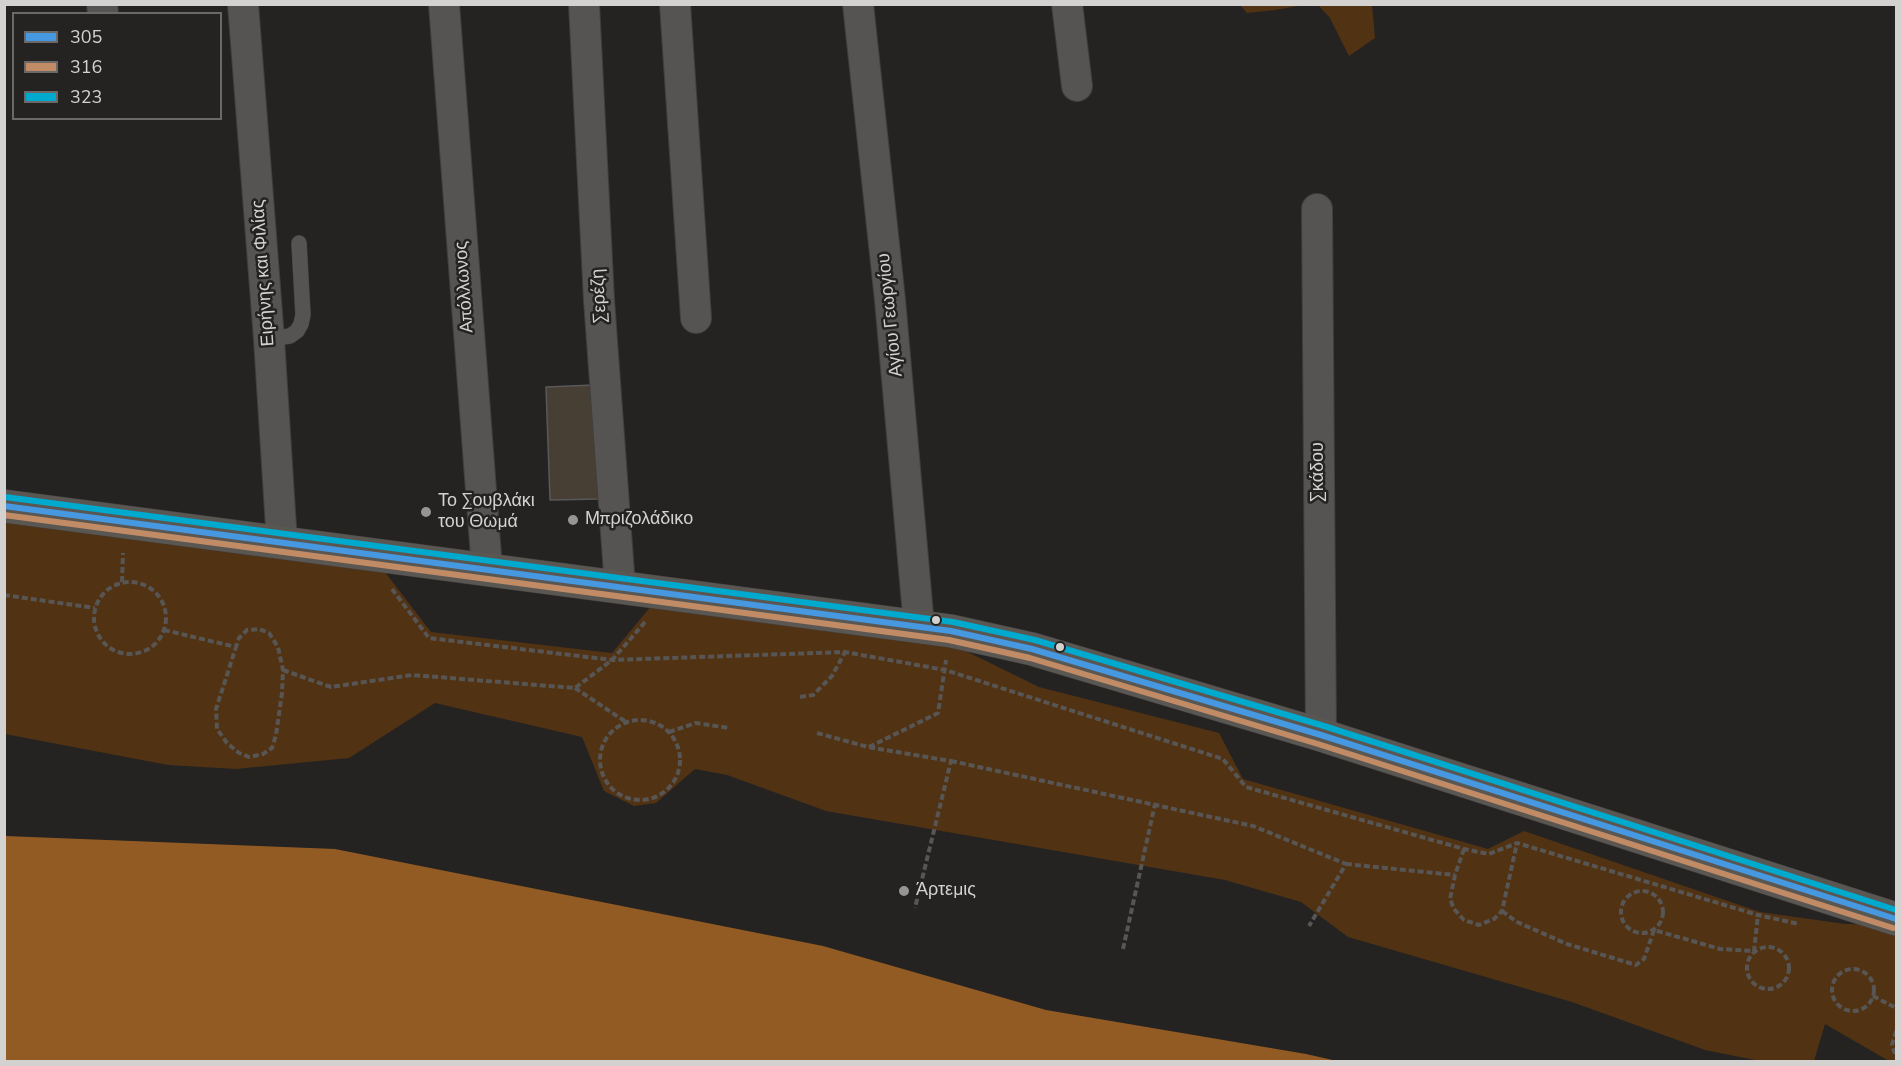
<!DOCTYPE html>
<meta charset="utf-8">
<style>
body{margin:0}
#map{position:relative;width:1901px;height:1066px;overflow:hidden;background:#242322;font-family:"Nunito Sans",sans-serif}
canvas{display:block}
.frame{position:absolute;inset:0;border:6px solid #d3d2d1;pointer-events:none}
.legend{position:absolute;left:12px;top:12px;width:210px;height:108px;box-sizing:border-box;background:#252321;border:2px solid #6b6967;margin:0;padding:8px 10px;list-style:none;font-size:18px;color:#d3d2d1}
.legend li{display:flex;align-items:center;gap:12px;height:30px}
.legend b{width:30px;border:2px solid #6b6967}
</style>
<div id="map">
<canvas width="1901" height="1066"></canvas>
<div class="frame"></div>
<ul class="legend">
<li><b style="height:8px;background:#4699e1"></b>305</li>
<li><b style="height:8px;background:#c18c65"></b>316</li>
<li><b style="height:8px;background:#00a9ce"></b>323</li>
</ul>
</div>
<script>
const ctx = document.querySelector('canvas').getContext('2d');
ctx.lineJoin = 'round';
function paint(path, color) {
  ctx.fillStyle = color;
  ctx.fill(path, 'evenodd');
}
function toPath(rows) {
  const path = new Path2D();
  for (const r of rows) {
    if (r.length === 3) {
      path.moveTo(r[0] + r[2], r[1]);
      path.arc(r[0], r[1], r[2], 0, 2 * Math.PI);
      continue;
    }
    path.moveTo(r[0], r[1]);
    for (let i = 2; i < r.length; i += 2) path.lineTo(r[i], r[i + 1]);
  }
  return path;
}
function trace(path, color, width, dash) {
  ctx.strokeStyle = color;
  ctx.lineWidth = width;
  ctx.lineCap = dash ? 'butt' : 'round';
  ctx.setLineDash(dash || []);
  ctx.stroke(path);
}
function drawText(font, color, halo, rows, align = 'center') {
  ctx.font = font + ' "Nunito Sans",sans-serif';
  ctx.lineWidth = 5;
  ctx.setLineDash([]);
  ctx.textBaseline = 'middle';
  ctx.strokeStyle = halo;
  ctx.fillStyle = color;
  for (const [text, x, y, turn = 0] of rows) {
    ctx.save();
    ctx.translate(x, y);
    ctx.rotate((+turn || 0) * Math.PI / 180);
    ctx.textAlign = isNaN(turn) ? turn : align;
    if (halo) ctx.strokeText(text, 0, 0);
    ctx.fillText(text, 0, 0);
    ctx.restore();
  }
}
paint(toPath([
 [1240,5,1304,5,1275,10,1247,13],
 [1318,5,1372,5,1375,38,1349,56,1330,18],
 [5,516,381,567,431,632,612,653,657,599,935,636,1039,687,1219,733,1243,779,1488,849,1524,831,1760,912,1845,924,1887,925,1896,928,1896,1061,1889,1061,1825,1024,1814,1061,1760,1061,1705,1050,1572,1002,1348,937,1301,902,1225,880,826,811,727,775,695,769,656,803,634,806,604,791,582,737,435,703,349,758,236,769,168,765,5,734]
]), '#513213');
paint(toPath([
 [5,836,335,849,823,946,1046,1010,1306,1054,1337,1061,5,1061]
]), '#935b24');
const building = toPath([
 [594,385,599,499,550,500,546,387,594,385]
]);
paint(building, '#473e34');
trace(building, '#5a5959', 1.5);
const service = toPath([
 [269,339,290,336,297,331,301,324,303,315,299,243]
]);
const minor = toPath([
 [102,4,103,14],
 [243,4,269,339,282,543],
 [444,4,487,569],
 [584,4,599,300,620,587],
 [675,4,696,318],
 [858,4,890,300,919,626],
 [1067,4,1077,86],
 [1317,209,1321,735]
]);
const secondary = toPath([
 [4,506,951,631,1032,649,1321,735,1896,919]
]);
trace(service, '#403f3f', 16);
trace(minor, '#403f3f', 32);
trace(secondary, '#403f3f', 34);
trace(toPath([
 [130,618,36],
 [122,582,123,553],
 [392,589,429,638,612,660,845,652,945,670,1223,759,1246,787,1464,849,1489,854,1517,843,1758,915,1799,924],
 [4,595,95,608],
 [164,630,236,647,239,638,247,630,259,629,269,633,278,647,283,670,282,693,276,735,272,748,263,754,249,757,239,753,227,743,217,729,216,709,236,647],
 [283,670,331,687,412,675,575,688,612,660,646,621],
 [575,688,626,722],
 [800,697,813,695,832,676,845,652],
 [640,760,40],
 [669,732,696,723,729,728],
 [817,733,868,747,951,761,915,908],
 [869,747,938,713,946,660],
 [951,761,1253,826,1346,864,1309,926],
 [1464,849,1455,875,1450,899,1454,909,1464,920,1479,925,1494,919,1502,911,1517,843],
 [1346,864,1455,875],
 [1642,912,21],
 [1502,911,1517,922,1567,944,1636,965,1644,959,1654,930,1720,949,1754,951,1758,915],
 [1768,968,21],
 [1123,949,1155,804],
 [1853,990,21],
 [1873,996,1896,1008],
 [1896,1031,1892,1045,1896,1057]
]), '#575655', 4, [6, 3]);
trace(service, '#555453', 15);
trace(minor, '#555453', 30);
trace(secondary, '#5a5753', 33);
trace(toPath([
 [4,506,951,631,1032,649,1321,735,1896,919]
]), '#4699e1', 6);
trace(toPath([
 [4,515,949,640,1030,658,1318,744,1893,928]
]), '#c18c65', 6);
trace(toPath([
 [5,497,953,622,1035,640,1324,726,1896,910]
]), '#00a9ce', 6);
for (const [x, y, r, color] of [
 [426,512,6,"#969594"],
 [573,520,6,"#969594"],
 [936,620,5,"#d3d2d1"],
 [1060,647,5,"#d3d2d1"],
 [904,891,6,"#969594"]
]) {
  const dot = new Path2D();
  dot.arc(x, y, r, 0, 2 * Math.PI);
  ctx.fillStyle = color;
  ctx.fill(dot);
  trace(dot, '#252321', 2);
}
drawText('18px', '#d3d2d1', '#252321', [
 ["Ειρήνης και Φιλίας",264,273,-94],
 ["Απόλλωνος",465,287,-94],
 ["Σερέζη",600,296,-93],
 ["Αγίου Γεωργίου",891,315,-96],
 ["Σκάδου",1319,472,-90]
]);
drawText('18px', '#d3d2d1', '#252321', [
 ["Το Σουβλάκι",438,502],
 ["του Θωμά",438,523],
 ["Μπριζολάδικο",585,520],
 ["Άρτεμις",916,891]
], 'left');
</script>
